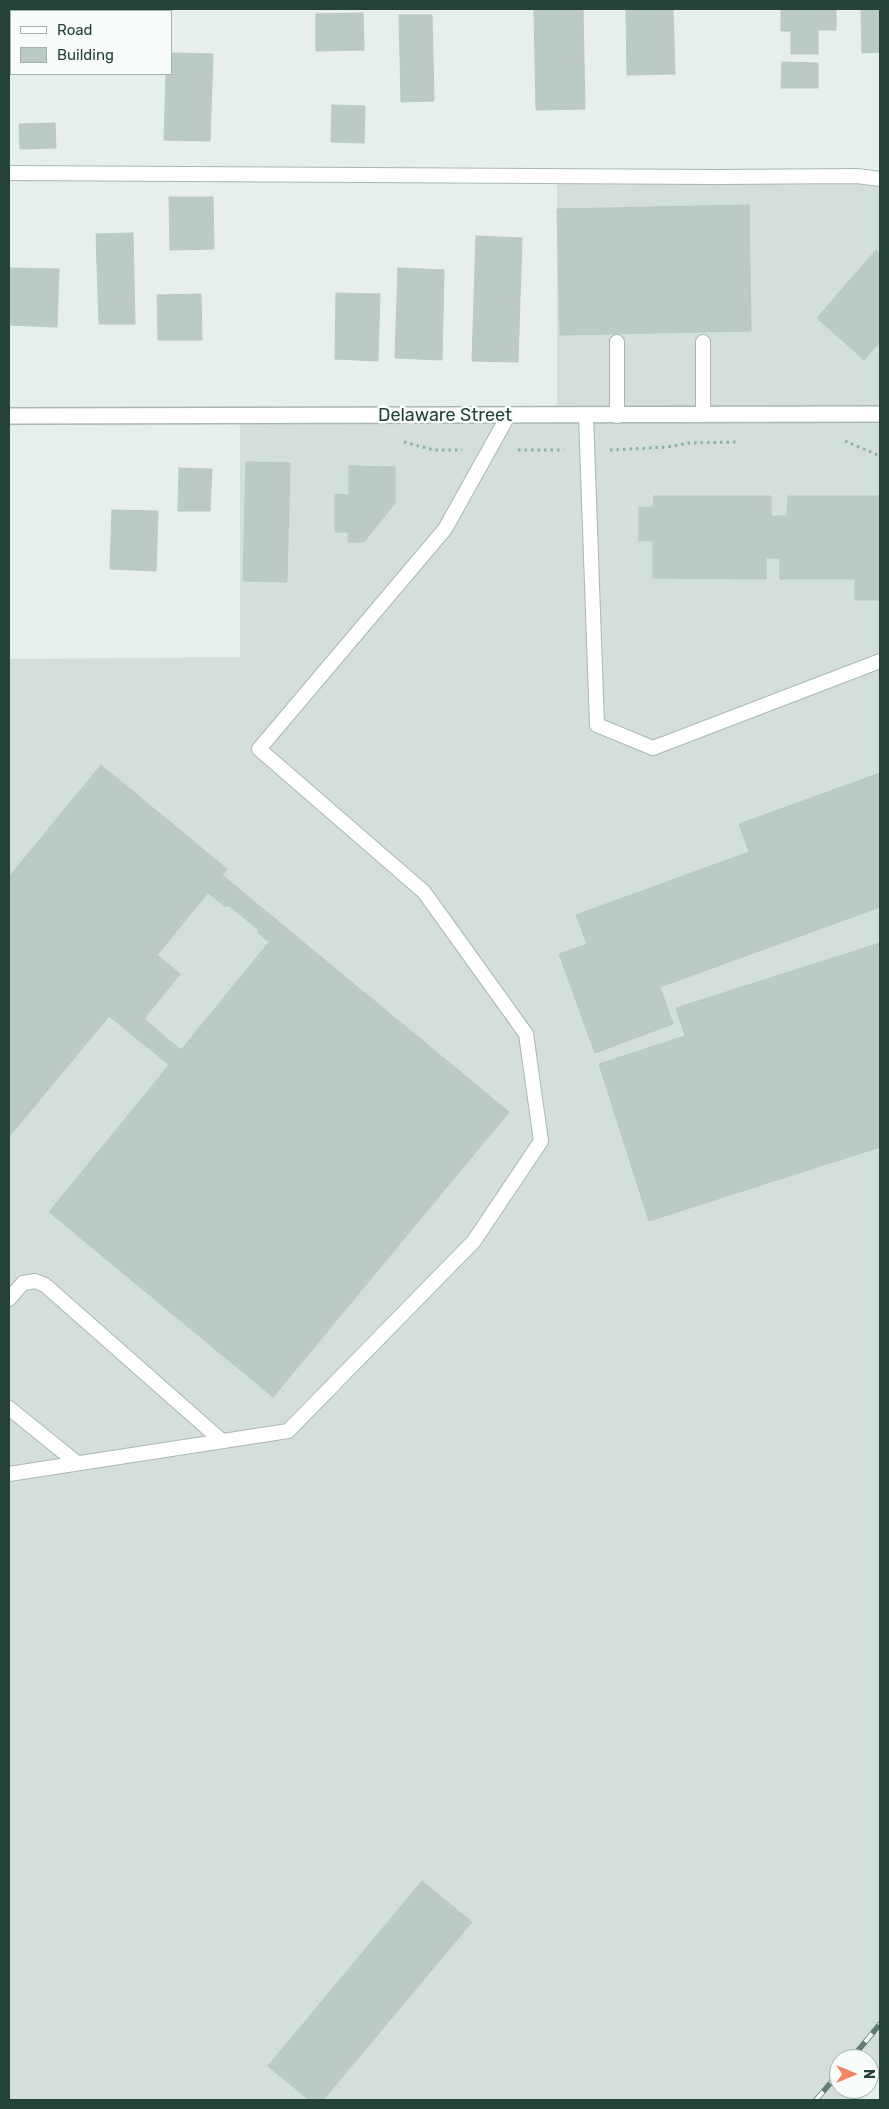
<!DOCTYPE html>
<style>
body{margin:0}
#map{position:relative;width:889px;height:2109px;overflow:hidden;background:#e6efeb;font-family:Rubik,sans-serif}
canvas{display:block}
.frame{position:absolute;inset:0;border:10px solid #24423a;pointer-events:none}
.legend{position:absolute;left:10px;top:10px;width:162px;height:65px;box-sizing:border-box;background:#f7fbf9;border:1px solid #a3b1ad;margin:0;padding:6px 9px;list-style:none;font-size:15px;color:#24423a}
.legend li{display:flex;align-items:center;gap:10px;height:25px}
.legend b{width:25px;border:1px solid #a3b1ad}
.north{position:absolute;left:829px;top:2049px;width:50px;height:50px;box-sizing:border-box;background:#f7fbf9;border:1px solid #a3b1ad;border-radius:50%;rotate:90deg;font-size:14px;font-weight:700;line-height:20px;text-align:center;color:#24423a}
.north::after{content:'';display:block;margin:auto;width:18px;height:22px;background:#f4845f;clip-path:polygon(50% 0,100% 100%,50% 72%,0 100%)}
</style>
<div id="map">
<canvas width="889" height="2109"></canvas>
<div class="frame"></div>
<ul class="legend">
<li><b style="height:6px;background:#fff"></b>Road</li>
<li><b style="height:14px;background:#bbcac4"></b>Building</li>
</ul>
<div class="north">N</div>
</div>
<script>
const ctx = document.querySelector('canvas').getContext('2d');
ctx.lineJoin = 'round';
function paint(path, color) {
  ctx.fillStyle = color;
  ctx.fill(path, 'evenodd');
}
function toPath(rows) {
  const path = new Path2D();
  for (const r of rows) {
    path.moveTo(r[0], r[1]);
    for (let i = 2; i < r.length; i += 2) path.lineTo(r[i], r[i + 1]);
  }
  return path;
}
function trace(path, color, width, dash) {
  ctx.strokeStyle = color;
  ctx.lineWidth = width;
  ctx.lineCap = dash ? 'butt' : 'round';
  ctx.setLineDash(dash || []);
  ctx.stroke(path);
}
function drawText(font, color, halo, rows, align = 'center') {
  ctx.font = font + ' Rubik,sans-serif';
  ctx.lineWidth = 5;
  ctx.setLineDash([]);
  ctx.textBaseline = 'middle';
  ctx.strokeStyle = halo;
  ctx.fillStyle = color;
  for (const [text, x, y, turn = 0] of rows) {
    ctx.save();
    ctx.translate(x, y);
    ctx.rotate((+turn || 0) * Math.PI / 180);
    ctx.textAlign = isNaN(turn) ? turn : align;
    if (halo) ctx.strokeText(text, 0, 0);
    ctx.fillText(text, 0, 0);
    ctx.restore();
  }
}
paint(toPath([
 [557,176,880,179,880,2077,861,2100,9,2100,9,659,240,657,240,416,557,416],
 [839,2059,869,2059,869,2089,839,2089]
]), '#d4dfda');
const building = toPath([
 [9,9,46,9,46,11,11,11,11,73,9,73,9,9],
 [69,9,95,9,95,11,69,11,69,9],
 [534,9,583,9,585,109,536,110,534,9],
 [626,9,673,9,675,74,627,75,626,9],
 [781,9,836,9,836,30,818,30,818,54,791,54,791,31,781,31,781,9],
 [861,9,880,9,880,52,862,53,861,9],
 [363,13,364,50,316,51,316,14,363,13],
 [399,15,432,15,434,101,401,102,399,15],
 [171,53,213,54,210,141,164,140,166,74,171,74,171,53],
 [782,62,818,63,818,88,781,88,782,62],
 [332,105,365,106,364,143,331,142,332,105],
 [55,123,56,148,20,149,19,124,55,123],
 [169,197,213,197,214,249,170,250,169,197],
 [749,205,751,331,560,335,557,209,749,205],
 [133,233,135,324,99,324,96,234,133,233],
 [476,236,522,238,518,362,472,361,476,236],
 [876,250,880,254,880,342,864,360,817,318,876,250],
 [9,268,59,269,57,327,9,325,9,268],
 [398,268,444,270,442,360,395,358,398,268],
 [336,293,380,294,378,361,335,359,336,293],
 [201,294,202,340,158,340,157,295,201,294],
 [246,462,290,463,287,582,243,581,246,462],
 [349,466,395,467,395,503,364,542,348,542,348,532,335,532,335,494,349,495,349,466],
 [179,468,212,469,210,511,178,511,179,468],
 [654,496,771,496,771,516,787,516,788,496,880,496,880,600,855,600,855,579,780,579,780,558,766,558,766,579,653,578,653,541,639,541,639,507,653,507,654,496],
 [112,510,158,511,156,571,110,569,112,510],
 [101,765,227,869,222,875,509,1112,273,1397,49,1212,169,1065,109,1016,9,1137,9,877,101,765],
 [208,893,226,907,228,905,259,930,257,932,269,942,181,1050,144,1019,180,974,157,955,208,893],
 [880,773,880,907,660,987,673,1024,595,1053,559,954,587,944,576,915,749,852,739,824,880,773],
 [880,943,880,1147,649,1221,599,1064,685,1036,676,1008,880,943],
 [422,1881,472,1922,323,2100,309,2100,268,2066,422,1881]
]);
paint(building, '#bbcac4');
trace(building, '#b8c9c2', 1);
const lane = toPath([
 [9,173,716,177,857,176,880,179],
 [703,342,703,415],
 [586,416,597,725,653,748,880,661],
 [617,416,617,342],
 [9,1299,23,1283,35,1281,45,1285,222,1441],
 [9,1408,77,1463],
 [9,1474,288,1431,474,1241,541,1141,526,1034,424,892,259,749,445,529,508,416]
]);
const street = toPath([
 [9,416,880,414]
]);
trace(lane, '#a8b8b2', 16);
trace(street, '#a8b8b2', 18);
trace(toPath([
 [845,441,880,456],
 [404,442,434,450,462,450],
 [518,450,564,450],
 [610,450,667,447,689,443,736,442]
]), '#86b3a5', 3, [2.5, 4]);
trace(lane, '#fff', 14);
trace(street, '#fff', 15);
const rail = toPath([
 [851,2059,880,2024],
 [816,2100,839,2073]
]);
trace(rail, '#5f7d75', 5.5);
trace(rail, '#f7fbf9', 4, [11]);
drawText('18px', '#24423a', '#f7fbf9', [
 ["Delaware Street",445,416]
]);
</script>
